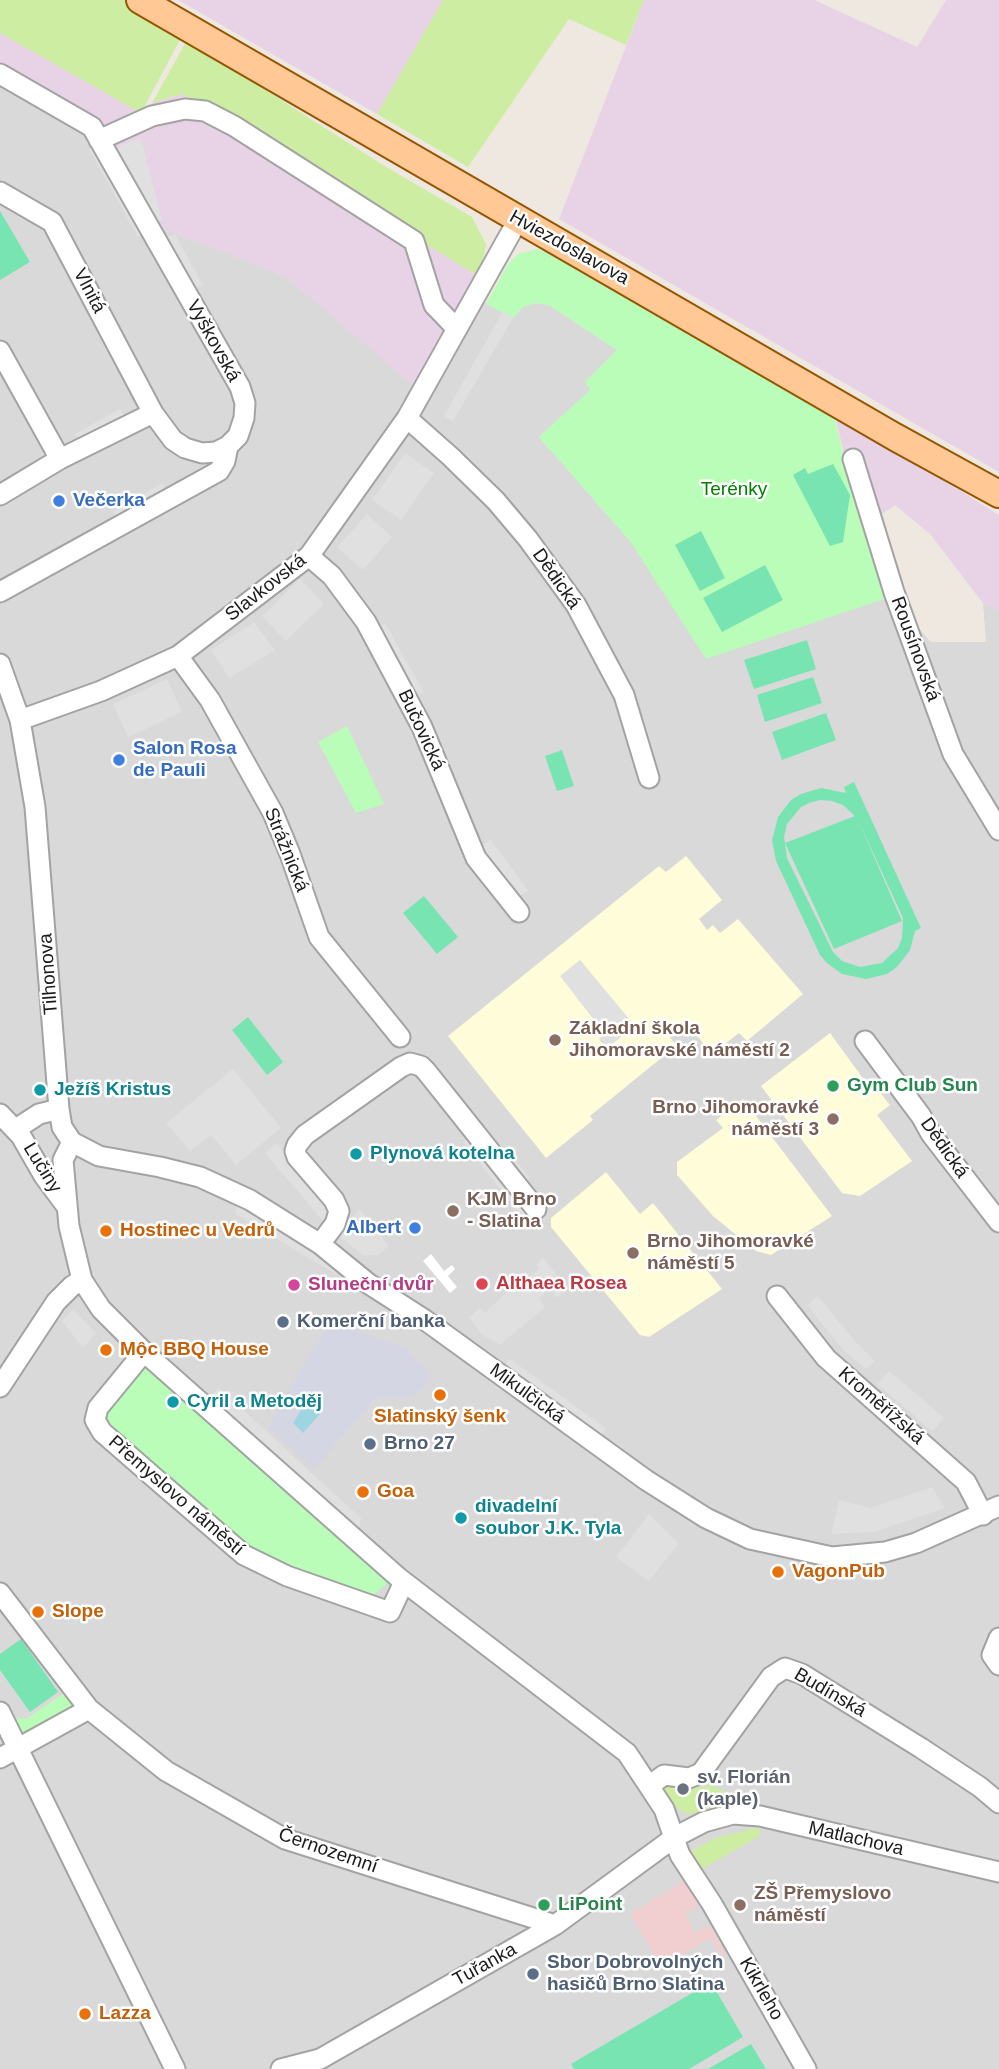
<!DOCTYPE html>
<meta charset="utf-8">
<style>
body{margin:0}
canvas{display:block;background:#eee8e0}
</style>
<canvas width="999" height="2069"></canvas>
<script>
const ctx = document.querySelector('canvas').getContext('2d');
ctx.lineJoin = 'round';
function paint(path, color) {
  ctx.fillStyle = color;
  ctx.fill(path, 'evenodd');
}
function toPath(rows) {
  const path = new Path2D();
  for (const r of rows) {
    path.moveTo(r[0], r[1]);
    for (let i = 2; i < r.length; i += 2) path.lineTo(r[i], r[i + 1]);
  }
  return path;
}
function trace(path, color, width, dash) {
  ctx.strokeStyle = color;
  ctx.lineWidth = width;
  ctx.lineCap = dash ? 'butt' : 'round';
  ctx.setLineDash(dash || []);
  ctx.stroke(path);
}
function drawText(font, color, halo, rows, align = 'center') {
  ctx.font = font + ' Arial,sans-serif';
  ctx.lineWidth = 5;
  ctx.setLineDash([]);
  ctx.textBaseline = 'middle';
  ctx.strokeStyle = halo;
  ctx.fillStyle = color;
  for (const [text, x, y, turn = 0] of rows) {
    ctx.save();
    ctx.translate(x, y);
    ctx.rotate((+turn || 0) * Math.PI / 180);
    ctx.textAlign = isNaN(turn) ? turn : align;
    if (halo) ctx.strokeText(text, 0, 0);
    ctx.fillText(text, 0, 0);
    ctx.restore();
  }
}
paint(toPath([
 [0,79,81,126,160,227,285,276,426,395,486,304,503,311,536,303,549,305,617,350,586,382,591,390,539,437,630,541,890,597,931,642,986,642,983,603,999,610,999,2069,0,2069]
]), '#dad9d9');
paint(toPath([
 [684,1881,699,1905,685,1914,696,1933,710,1925,726,1954,721,1956,710,1938,662,1967,630,1914]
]), '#f1cecf');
paint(toPath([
 [178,0,443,0,377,114],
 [644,0,814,0,917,47,946,0,999,0,999,472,559,219],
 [0,33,141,113,152,103,182,94,476,275,486,304,426,396,285,276,160,227,81,126,0,79],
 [834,412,999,515,999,610,983,603,930,534,895,505,862,528]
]), '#e8d2e6');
paint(toPath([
 [686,856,722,900,699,919,707,930,713,925,720,933,738,919,803,994,747,1041,739,1033,712,1054,687,1023,670,1037,676,1046,590,1116,593,1120,546,1158,448,1036,659,866,666,872],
 [830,1033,870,1088,874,1085,890,1105,877,1115,912,1161,860,1196,842,1193,761,1086],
 [743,1099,832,1216,771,1255,756,1251,713,1216,677,1175,677,1162,723,1128,716,1120],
 [606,1172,640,1214,653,1203,722,1289,649,1337,640,1335,551,1227,551,1218]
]), '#fffcd9');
paint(toPath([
 [0,0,124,0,183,34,141,113,0,33],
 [443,0,644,0,626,45,569,19,468,167,377,114],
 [187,40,386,167,472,217,486,244,484,256,476,275,182,94,152,103],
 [672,1781,698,1788,711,1785,754,1805,686,1814,676,1807,664,1789,665,1786],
 [755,1828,758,1828,761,1835,702,1869,693,1854,693,1850,713,1839]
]), '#cdeda2');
paint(toPath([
 [538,249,547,252,833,412,862,528,890,597,706,659,630,541,539,437,590,390,585,382,617,350,549,305,536,303,523,307,513,318,486,304,508,264,518,254],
 [347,726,384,804,356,813,318,742],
 [142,1362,390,1581,365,1602,246,1555,101,1420],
 [69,1690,80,1706,25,1745,11,1717,26,1719]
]), '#b9fdb8');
paint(toPath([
 [0,211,30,262,0,280],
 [833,464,850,495,843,542,830,546,793,475,805,468,808,474],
 [701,531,725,578,700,591,675,545],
 [765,565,783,600,722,632,703,598],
 [807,640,816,669,754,689,744,660],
 [813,677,822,703,765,722,757,695],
 [826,713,836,740,782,760,772,732],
 [562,750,574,786,557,791,545,756],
 [854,782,921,928,915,931,910,950,897,967,887,974,866,979,842,974,827,963,820,955,776,861,772,840,778,817,791,800,801,794,821,788,846,793,844,787],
 [820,800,832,801,843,805,855,816,785,843,834,949,902,921,858,820,903,918,902,938,898,948,882,963,860,967,842,961,833,952,787,858,784,837,787,824,801,807,809,803],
 [424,896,458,937,437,954,403,913],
 [248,1017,283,1062,267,1075,232,1030],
 [21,1639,58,1692,30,1712,0,1670,0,1654],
 [711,1982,743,2037,689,2069,574,2069,571,2064],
 [751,2044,766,2069,708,2069]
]), '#78e4b1');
paint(toPath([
 [141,138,162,220,154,224,113,148],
 [97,144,148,231,138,237,89,149],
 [175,234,203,285,191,291,163,239],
 [503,311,513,318,453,421,444,416],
 [120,409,126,419,80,444,75,434],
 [405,453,434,473,401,520,372,500],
 [163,483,164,494,113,522,114,510],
 [367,514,392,537,363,570,337,547],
 [300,579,324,604,286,641,262,616],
 [254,622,275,650,229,678,211,650],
 [385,623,424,692,416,697,377,627],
 [167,679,182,712,128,737,113,704],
 [491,840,528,890,519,897,496,869,482,845],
 [580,960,635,1026,606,1049,599,1039,604,1033,560,976],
 [233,1069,281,1128,236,1165,211,1135,190,1151,166,1123],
 [471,1136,493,1163,508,1151,530,1178,515,1190,536,1217,528,1224,463,1142],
 [276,1143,330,1205,332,1209,323,1221,265,1153],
 [236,1193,338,1256,337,1275,236,1214],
 [360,1209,389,1246,378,1255,363,1255,340,1237,344,1226],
 [543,1258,568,1289,557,1298,550,1290,539,1298,545,1307,500,1345,481,1334,469,1317,480,1308,485,1312,523,1278,525,1280,539,1269,536,1264],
 [818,1296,854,1340,875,1361,866,1369,843,1350,807,1305],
 [73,1310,96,1333,83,1348,62,1321],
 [510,1359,606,1428,600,1437,503,1367],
 [889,1371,944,1418,932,1431,877,1384],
 [218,1387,361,1518,359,1533,210,1400],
 [932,1487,945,1508,874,1532,831,1534,839,1500,870,1508],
 [649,1514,679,1543,649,1581,616,1557]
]), '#e0e0e0');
paint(toPath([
 [330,1321,410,1350,411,1355,425,1369,428,1375,427,1382,418,1393,404,1398,376,1397,314,1469,268,1427]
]), '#d5d6e4');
paint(toPath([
 [307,1400,321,1413,303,1433,293,1423]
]), '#9dd6e0');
paint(toPath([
 [431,1254,444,1271,452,1265,455,1269,448,1276,457,1287,450,1293,423,1261]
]), '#fff');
const minor = toPath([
 [0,74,92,127,240,387,245,403,244,418,238,436,228,446,225,461,219,471,0,592],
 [99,140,152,116,185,109,205,111,234,126,414,241,434,305,457,329],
 [0,192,52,222,153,413,60,459,0,495],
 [0,351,60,459],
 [153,413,173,440,185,448,202,453,216,452,228,446],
 [407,418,451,457,496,501,528,539,576,605,624,695,649,778],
 [853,459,894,592,953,754,999,830],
 [309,556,332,576,366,622,422,727,476,858,519,912],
 [178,656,210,700,273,813,290,854,319,937,400,1037],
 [0,664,20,720,35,807,59,1109,62,1127,72,1142,99,1156,160,1167,200,1177,250,1200,320,1244,369,1284,425,1320,646,1480,706,1518,750,1539,832,1557,885,1552,916,1543,999,1506],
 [20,720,101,691,178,656,309,556,407,418,518,220],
 [865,1041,921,1116,931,1134,999,1222],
 [0,1114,21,1136,44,1176,67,1207],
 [16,1129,39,1114,59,1109],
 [72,1142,63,1160,69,1226,82,1280,101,1309,144,1352,399,1578,627,1753,664,1809,680,1855,712,1904,806,2069],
 [320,1244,335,1224,339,1211,334,1200,297,1157,295,1151,297,1145,305,1135,401,1067,410,1063,421,1066,426,1071,536,1209],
 [777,1296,826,1358,966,1482,983,1515],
 [144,1352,98,1408,95,1420,102,1432,157,1480,244,1555,287,1576,390,1612,404,1582],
 [0,1387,56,1302,72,1286,82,1280],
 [0,1593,89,1709,166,1771,285,1839,555,1925],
 [999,1638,992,1655,999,1665],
 [0,1712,175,2069],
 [0,1758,89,1709],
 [649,1786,664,1775,689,1778,701,1773,771,1677,785,1668,802,1674,921,1748,980,1787,999,1803],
 [281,2069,320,2059,555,1925,675,1837,704,1822,733,1814,760,1816,999,1872]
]);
const major = toPath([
 [140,0,895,437,999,494]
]);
trace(minor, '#a3a3a3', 23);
trace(major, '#945600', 30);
trace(minor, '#fff', 19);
trace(major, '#ffc895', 26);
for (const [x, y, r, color] of [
 [59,501,7,"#3f7fe0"],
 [119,760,7,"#3f7fe0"],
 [555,1040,7,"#8d6e63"],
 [833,1086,7,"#2e9e5b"],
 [40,1090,7,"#0f9aa8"],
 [833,1119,7,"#8d6e63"],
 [356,1154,7,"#0f9aa8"],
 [453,1211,7,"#8d6e63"],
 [415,1228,7,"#3f7fe0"],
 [106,1231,7,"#e8710a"],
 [633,1253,7,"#8d6e63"],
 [482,1284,7,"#e0444e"],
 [294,1285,7,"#d1479c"],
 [283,1322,7,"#5c6f8a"],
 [106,1350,7,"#e8710a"],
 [440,1395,7,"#e8710a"],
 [173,1402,7,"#0f9aa8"],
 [370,1444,7,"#5c6f8a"],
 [363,1492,7,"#e8710a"],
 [461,1518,7,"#0f9aa8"],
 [778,1572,7,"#e8710a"],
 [38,1612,7,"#e8710a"],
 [683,1789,7,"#6b7280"],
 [544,1905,7,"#2e9e5b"],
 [740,1905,7,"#8d6e63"],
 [533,1974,7,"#5c6f8a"],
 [85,2014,7,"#e8710a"]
]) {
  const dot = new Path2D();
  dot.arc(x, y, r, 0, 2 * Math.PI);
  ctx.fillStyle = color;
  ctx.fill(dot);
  trace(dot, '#fff', 2.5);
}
drawText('19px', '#1c1c1c', '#fff', [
 ["Hviezdoslavova",569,248,29],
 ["Vlnitá",89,291,62],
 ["Vyškovská",213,341,61],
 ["Dědická",556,579,55],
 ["Slavkovská",266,588,-38],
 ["Rousínovská",915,649,70],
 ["Bučovická",421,730,65],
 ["Strážnická",286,850,68],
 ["Tilhonova",49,974,-94],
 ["Dědická",944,1148,55],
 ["Lučiny",42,1168,58],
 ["Mikulčická",527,1394,36],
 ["Kroměřížská",881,1406,41],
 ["Přemyslovo náměstí",176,1496,41],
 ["Budínská",830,1693,30],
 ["Matlachova",856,1839,13],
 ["Černozemní",328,1851,19],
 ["Tuřanka",485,1965,-29],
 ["Kikrleho",761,1989,60]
]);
drawText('19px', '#048003', '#fff', [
 ["Terénky",734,490]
]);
drawText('bold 19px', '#366cbe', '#fff', [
 ["Večerka",73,501],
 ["Salon Rosa",133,749],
 ["de Pauli",133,771],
 ["Albert",401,1228,"right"]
], 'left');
drawText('bold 19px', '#785e54', '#fff', [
 ["Základní škola",569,1029],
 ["Jihomoravské náměstí 2",569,1051],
 ["Brno Jihomoravké",819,1108,"right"],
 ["náměstí 3",819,1130,"right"],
 ["KJM Brno",467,1200],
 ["- Slatina",467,1222],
 ["Brno Jihomoravké",647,1242],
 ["náměstí 5",647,1264],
 ["ZŠ Přemyslovo",754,1894],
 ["náměstí",754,1916]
], 'left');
drawText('bold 19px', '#27864d', '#fff', [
 ["Gym Club Sun",847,1086],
 ["LiPoint",558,1905]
], 'left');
drawText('bold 19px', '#0d838f', '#fff', [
 ["Ježíš Kristus",54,1090],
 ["Plynová kotelna",370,1154],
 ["Cyril a Metoděj",187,1402],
 ["divadelní",475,1507],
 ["soubor J.K. Tyla",475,1529]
], 'left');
drawText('bold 19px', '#c56008', '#fff', [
 ["Hostinec u Vedrů",120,1231],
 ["Mộc BBQ House",120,1350],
 ["Slatinský šenk",440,1417,"center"],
 ["Goa",377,1492],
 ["VagonPub",792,1572],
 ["Slope",52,1612],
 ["Lazza",99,2014]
], 'left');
drawText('bold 19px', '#be3a42', '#fff', [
 ["Althaea Rosea",496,1284]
], 'left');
drawText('bold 19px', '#b23c85', '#fff', [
 ["Sluneční dvůr",308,1285]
], 'left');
drawText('bold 19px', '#4e5e75', '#fff', [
 ["Komerční banka",297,1322],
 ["Brno 27",384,1444],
 ["Sbor Dobrovolných",547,1963],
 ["hasičů Brno Slatina",547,1985]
], 'left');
drawText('bold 19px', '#5b616d', '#fff', [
 ["sv. Florián",697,1778],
 ["(kaple)",697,1800]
], 'left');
</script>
